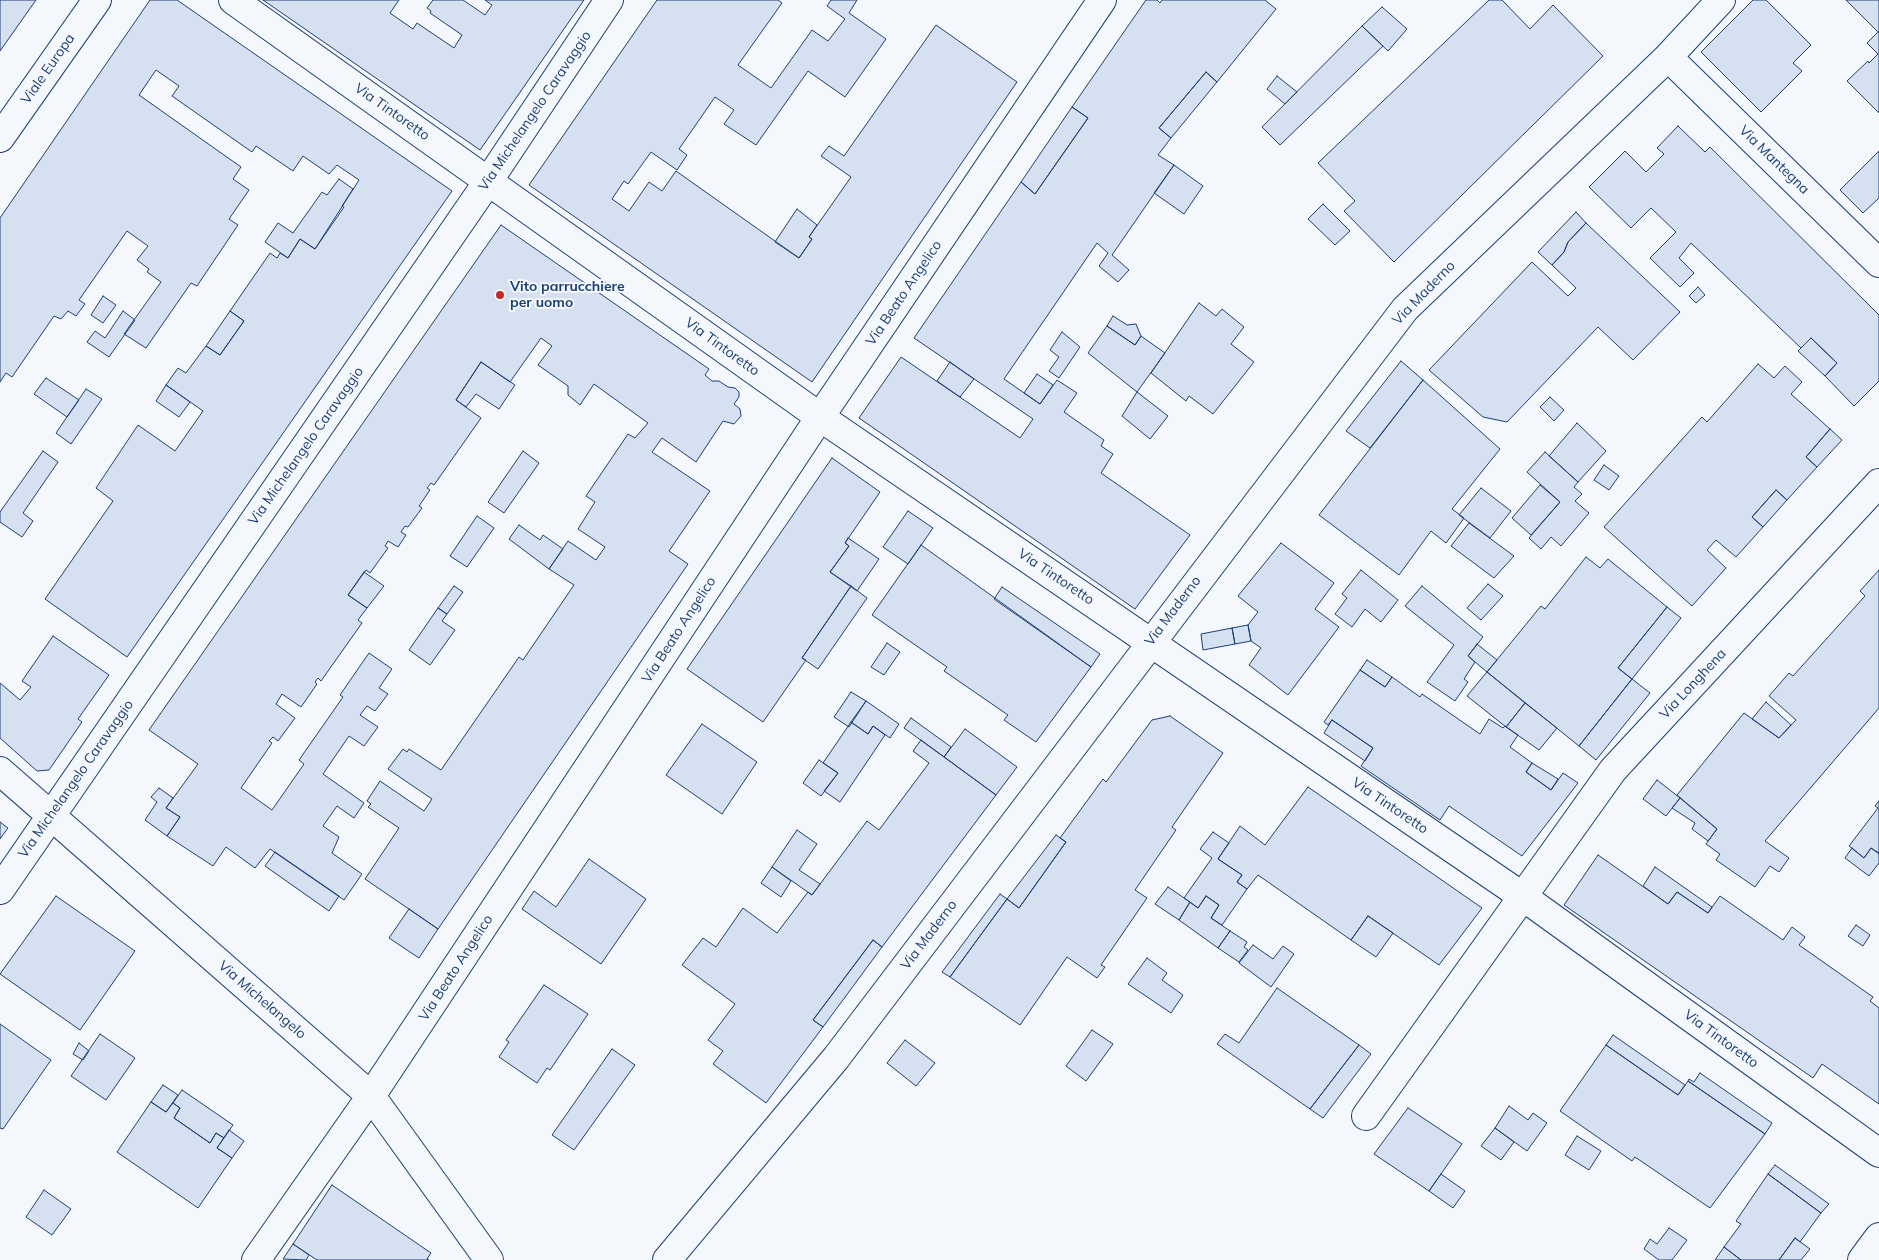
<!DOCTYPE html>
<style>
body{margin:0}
canvas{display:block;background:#f4f7fb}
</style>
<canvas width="1879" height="1260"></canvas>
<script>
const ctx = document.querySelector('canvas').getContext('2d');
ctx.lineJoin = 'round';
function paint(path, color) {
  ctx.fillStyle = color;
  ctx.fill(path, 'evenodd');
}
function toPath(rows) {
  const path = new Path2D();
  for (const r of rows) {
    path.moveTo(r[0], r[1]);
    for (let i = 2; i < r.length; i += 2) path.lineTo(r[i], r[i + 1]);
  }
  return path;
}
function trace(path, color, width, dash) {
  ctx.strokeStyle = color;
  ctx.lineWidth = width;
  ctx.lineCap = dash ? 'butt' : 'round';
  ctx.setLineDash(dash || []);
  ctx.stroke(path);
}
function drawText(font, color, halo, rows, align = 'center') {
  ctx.font = font + ' Mulish,sans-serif';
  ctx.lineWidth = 4;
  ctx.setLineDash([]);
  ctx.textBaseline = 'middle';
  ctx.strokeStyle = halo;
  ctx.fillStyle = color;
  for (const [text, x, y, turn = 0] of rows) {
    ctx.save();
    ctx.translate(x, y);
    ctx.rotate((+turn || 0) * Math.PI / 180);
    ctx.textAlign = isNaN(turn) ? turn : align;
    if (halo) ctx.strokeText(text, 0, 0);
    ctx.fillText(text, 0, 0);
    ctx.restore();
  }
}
const building = toPath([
 [0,0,36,0,0,51,0,0],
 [150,0,177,0,452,191,127,657,45,599,113,501,96,488,138,425,175,451,203,411,166,385,178,368,186,373,206,346,220,355,244,321,230,311,270,253,277,258,280,253,288,258,300,239,315,249,359,180,337,165,329,174,303,156,293,171,256,146,252,152,172,96,179,86,156,70,139,95,241,167,233,179,249,190,229,219,238,225,197,286,191,283,146,348,124,334,161,282,147,272,149,269,137,260,148,246,127,231,79,300,85,304,76,316,68,311,61,319,54,316,12,377,6,373,0,382,0,218,150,0],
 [263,0,399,0,390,13,413,29,417,23,454,48,462,35,430,13,431,11,427,8,433,0,463,0,485,15,492,5,485,0,584,0,480,150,263,0],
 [657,0,778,0,782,3,738,65,771,88,812,30,828,41,845,19,827,6,831,0,857,0,849,13,886,39,845,97,808,71,756,145,724,124,734,110,715,97,679,149,687,155,677,170,651,152,628,184,624,181,612,199,629,211,649,182,662,191,676,171,799,258,812,239,809,237,851,177,821,156,829,146,844,156,936,25,1017,82,812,382,529,185,657,0],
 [1146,0,1157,0,1160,3,1162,0,1265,0,1276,9,1217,82,1206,72,1159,128,1171,138,1158,155,1174,165,1112,255,1129,270,1118,282,1099,266,1108,253,1097,243,1004,379,1040,404,1057,380,1077,393,1064,412,1104,440,1101,446,1113,454,1101,473,1190,535,1135,609,859,418,901,357,1020,438,1033,419,914,338,1021,182,1035,194,1088,118,1072,107,1146,0],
 [1489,0,1502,0,1530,29,1553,5,1603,56,1394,262,1344,211,1355,201,1318,163,1489,0],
 [1753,0,1766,0,1811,45,1793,63,1802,71,1761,112,1701,52,1753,0],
 [1846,0,1879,0,1879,113,1847,81,1868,61,1869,63,1878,54,1867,43,1878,32,1846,0],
 [1382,7,1407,29,1388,51,1362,26,1382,7],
 [1362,26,1383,46,1280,145,1262,127,1362,26],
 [1206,72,1217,82,1171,138,1159,128,1206,72],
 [1277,76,1297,92,1285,104,1267,89,1277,76],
 [1072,107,1088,118,1035,194,1021,182,1072,107],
 [1678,126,1705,152,1710,147,1879,315,1879,381,1854,406,1825,376,1837,363,1811,338,1801,348,1691,243,1679,258,1694,273,1680,287,1650,258,1676,232,1651,208,1631,228,1589,187,1625,151,1646,172,1664,154,1657,148,1678,126],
 [1879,151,1879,198,1863,213,1840,190,1879,151],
 [1174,165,1203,186,1184,214,1154,193,1174,165],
 [339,179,353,189,342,206,344,207,315,249,300,239,288,258,265,242,278,223,293,233,322,192,327,195,339,179],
 [1323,204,1350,231,1335,245,1308,219,1323,204],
 [797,209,817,225,809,237,812,239,799,258,775,242,797,209],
 [1576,212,1586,223,1568,242,1564,252,1552,265,1538,252,1576,212],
 [1586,223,1680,312,1633,360,1598,327,1507,422,1483,417,1429,370,1532,262,1568,296,1576,288,1552,265,1564,252,1568,242,1586,223],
 [501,225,709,369,705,375,712,381,719,381,728,387,735,388,739,392,739,397,734,404,740,409,741,416,734,424,723,421,696,462,662,438,652,452,710,491,669,551,688,564,438,929,365,879,399,828,368,807,371,804,367,801,380,781,424,811,432,799,388,769,403,749,407,752,409,749,441,770,519,657,523,660,574,585,549,569,568,541,596,560,605,547,578,529,595,502,586,496,628,434,635,438,648,423,594,384,580,405,568,395,568,386,538,365,552,346,541,338,510,382,481,362,456,400,481,418,434,485,431,483,427,488,430,490,419,506,422,508,408,527,405,526,401,532,406,535,398,547,388,541,385,546,388,548,370,573,366,570,348,595,367,608,358,620,362,623,321,681,318,678,315,682,317,684,301,707,282,694,276,704,295,718,278,741,273,737,269,741,272,743,241,788,272,810,304,764,299,760,343,697,340,695,369,653,392,669,379,688,388,694,375,711,367,706,360,715,378,727,364,746,349,736,323,774,364,803,354,818,337,806,323,826,339,837,332,853,362,874,344,900,270,849,255,868,226,847,213,866,167,836,180,817,166,808,198,764,149,730,501,225],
 [1698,287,1705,295,1696,303,1689,296,1698,287],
 [103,296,116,305,103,323,91,315,103,296],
 [1199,303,1216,316,1222,309,1244,327,1231,344,1254,362,1213,414,1189,396,1186,401,1151,373,1199,303],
 [123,311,135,320,109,357,87,342,95,331,105,338,123,311],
 [230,311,244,321,220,355,206,346,230,311],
 [1113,316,1127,325,1136,324,1141,336,1135,345,1107,326,1113,316],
 [1107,326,1135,345,1141,336,1165,353,1137,392,1088,353,1107,326],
 [1062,332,1080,347,1059,378,1049,371,1059,357,1050,350,1062,332],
 [1811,338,1837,363,1825,376,1798,351,1811,338],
 [1401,361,1423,380,1370,448,1346,431,1401,361],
 [481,362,515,385,499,409,476,394,466,407,456,400,481,362],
 [950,362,974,379,960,397,937,381,950,362],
 [1758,364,1774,378,1785,366,1802,382,1791,394,1830,429,1806,457,1817,467,1787,500,1776,490,1752,517,1763,527,1736,557,1716,540,1707,550,1726,568,1692,606,1604,527,1702,417,1707,422,1758,364],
 [1037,374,1053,385,1040,404,1024,393,1037,374],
 [46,378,79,400,67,417,34,394,46,378],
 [1423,380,1500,449,1452,509,1464,518,1446,543,1431,531,1399,575,1319,515,1423,380],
 [166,385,190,402,179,417,156,401,166,385],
 [86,389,102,399,71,444,56,433,86,389],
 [1137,392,1168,416,1150,439,1122,416,1137,392],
 [1550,397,1564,410,1554,421,1540,407,1550,397],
 [1577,423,1606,451,1578,482,1549,456,1577,423],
 [1830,429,1842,440,1817,467,1806,457,1830,429],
 [43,451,58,462,23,513,33,521,22,537,0,522,0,512,43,451],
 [523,451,539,463,504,513,488,502,523,451],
 [1545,452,1578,482,1574,487,1582,494,1575,501,1589,513,1561,546,1551,537,1541,549,1529,538,1560,502,1527,472,1545,452],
 [832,458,880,492,845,543,849,546,830,572,851,586,802,658,806,660,763,722,687,669,832,458],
 [1604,465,1619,476,1609,490,1594,480,1604,465],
 [1540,485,1560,502,1531,535,1512,518,1540,485],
 [1481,488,1511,511,1490,538,1459,515,1481,488],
 [1776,490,1787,500,1763,527,1752,517,1776,490],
 [908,511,933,528,908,564,883,547,908,511],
 [477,516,494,528,467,567,450,556,477,516],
 [1469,523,1514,556,1494,578,1451,546,1469,523],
 [519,525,540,540,543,535,563,549,549,569,509,539,519,525],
 [848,538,879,559,857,591,830,572,849,546,845,543,848,538],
 [1281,543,1334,583,1315,609,1339,627,1288,695,1249,665,1261,648,1251,641,1248,625,1258,612,1238,596,1281,543],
 [921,545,1091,667,1036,742,1004,720,1008,715,944,671,947,667,872,615,921,545],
 [1586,557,1600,568,1608,559,1667,607,1618,668,1632,679,1579,746,1487,672,1541,606,1545,609,1586,557],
 [1361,570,1398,600,1381,622,1365,609,1352,627,1335,614,1347,598,1342,594,1361,570],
 [1879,570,1879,708,1765,841,1789,858,1779,872,1770,866,1755,887,1716,860,1720,854,1706,844,1717,829,1677,795,1744,713,1779,738,1796,720,1769,696,1789,673,1793,676,1865,596,1860,591,1879,570],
 [364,572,384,586,367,608,348,595,364,572],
 [1488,584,1503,596,1481,620,1467,608,1488,584],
 [454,586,463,592,447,614,438,608,454,586],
 [851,586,867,598,818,669,802,658,851,586],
 [1422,586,1483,637,1468,656,1475,662,1464,679,1468,682,1455,701,1427,682,1454,645,1405,606,1422,586],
 [1002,587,1100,654,1091,667,994,599,1002,587],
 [1667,607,1681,618,1632,679,1618,668,1667,607],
 [438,608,447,614,442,621,455,630,430,665,409,650,438,608],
 [1248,625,1251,641,1235,644,1232,628,1248,625],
 [1232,628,1235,644,1203,650,1201,634,1232,628],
 [53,636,109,675,78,719,82,722,49,770,37,771,0,738,0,683,20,700,31,687,22,681,53,636],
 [887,643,900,652,884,675,871,667,887,643],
 [1477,644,1497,660,1487,672,1468,656,1477,644],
 [1367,660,1392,677,1385,687,1360,670,1367,660],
 [1360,670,1385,687,1392,677,1420,697,1422,694,1480,734,1489,719,1503,728,1505,726,1518,735,1510,747,1532,763,1526,772,1551,790,1563,773,1578,783,1522,856,1449,806,1440,820,1361,766,1373,748,1332,720,1328,725,1324,722,1360,670],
 [1487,672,1525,703,1506,727,1467,696,1487,672],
 [1632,679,1650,693,1596,760,1579,746,1632,679],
 [851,692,866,701,849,727,834,717,851,692],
 [866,701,899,724,890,738,873,726,868,734,851,722,866,701],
 [1766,702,1791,725,1779,738,1752,719,1766,702],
 [1525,703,1557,728,1539,750,1506,727,1525,703],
 [1170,716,1223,753,1172,827,1176,830,1135,890,1147,898,1101,965,1105,967,1097,978,1067,957,1020,1025,950,977,1007,899,1019,908,1066,842,1060,838,1103,779,1106,782,1152,720,1170,716],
 [911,718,951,747,944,757,904,728,911,718],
 [1332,720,1373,748,1365,761,1324,733,1332,720],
 [851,722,868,734,873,726,885,735,840,802,824,791,838,773,823,763,851,722],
 [702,724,757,762,722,814,666,775,702,724],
 [965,729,1017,767,996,795,944,757,965,729],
 [921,740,996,795,882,947,873,940,813,1020,823,1027,766,1103,713,1064,723,1051,708,1040,735,1004,682,965,703,938,716,947,743,908,777,933,808,892,812,895,867,821,879,830,929,763,913,751,921,740],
 [819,760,838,773,821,796,803,783,819,760],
 [1532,763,1558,779,1551,790,1526,772,1532,763],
 [1657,780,1680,798,1666,816,1643,799,1657,780],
 [1308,787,1482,908,1439,965,1368,916,1351,940,1258,875,1247,889,1237,882,1242,875,1218,859,1240,826,1265,845,1308,787],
 [159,788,173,798,166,808,180,817,167,836,145,820,157,802,151,797,159,788],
 [1680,798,1717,829,1708,841,1692,829,1695,823,1672,808,1680,798],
 [1879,801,1879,853,1871,848,1864,858,1849,846,1878,808,1875,806,1879,801],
 [0,822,8,828,0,839,0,822],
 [797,830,817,844,799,870,820,884,812,895,772,867,797,830],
 [1213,832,1229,843,1218,859,1242,875,1237,882,1247,889,1222,925,1211,918,1219,905,1206,896,1198,908,1184,898,1212,858,1200,849,1213,832],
 [1056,835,1066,842,1019,908,1007,899,1056,835],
 [1852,848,1864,858,1871,848,1879,854,1879,863,1869,876,1845,858,1852,848],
 [275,852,339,896,329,911,265,866,275,852],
 [1598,855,1668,904,1677,892,1708,913,1720,896,1783,940,1792,927,1805,937,1799,945,1873,997,1870,1001,1879,1008,1879,1104,1822,1064,1813,1078,1564,905,1598,855],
 [589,859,646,899,601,964,522,909,534,891,556,907,589,859],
 [772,867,791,881,781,897,761,883,772,867],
 [1655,867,1712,907,1708,913,1677,892,1668,904,1643,886,1655,867],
 [1168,887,1190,902,1179,920,1155,904,1168,887],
 [1000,894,1007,899,950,977,942,972,1000,894],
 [56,896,135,951,80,1030,0,974,56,896],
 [1206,896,1219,905,1211,918,1230,931,1218,948,1179,920,1190,902,1198,908,1206,896],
 [409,909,438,929,419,958,389,938,409,909],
 [1368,916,1393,933,1376,957,1351,940,1368,916],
 [1856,925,1870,935,1863,946,1848,936,1856,925],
 [1230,931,1247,942,1244,947,1248,950,1239,962,1218,948,1230,931],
 [873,940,882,947,823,1027,813,1020,873,940],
 [1253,945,1273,959,1283,946,1294,954,1271,987,1239,963,1253,945],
 [1147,958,1167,973,1162,980,1183,995,1171,1013,1128,984,1147,958],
 [544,985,588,1014,550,1070,547,1068,537,1083,499,1057,509,1042,506,1040,544,985],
 [1277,988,1359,1045,1310,1109,1217,1044,1225,1034,1239,1043,1277,988],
 [0,1024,51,1060,3,1129,0,1128,0,1024],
 [1092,1030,1113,1044,1086,1081,1066,1066,1092,1030],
 [100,1034,135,1058,106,1100,71,1076,100,1034],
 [1613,1035,1685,1085,1678,1095,1606,1045,1613,1035],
 [905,1040,935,1063,916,1086,887,1063,905,1040],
 [79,1043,89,1051,83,1060,73,1054,79,1043],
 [1359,1045,1371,1054,1323,1118,1310,1109,1359,1045],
 [1606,1045,1678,1095,1688,1081,1765,1134,1710,1208,1635,1157,1632,1161,1560,1111,1606,1045],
 [612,1049,635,1065,574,1150,552,1135,612,1049],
 [1700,1073,1772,1123,1765,1134,1688,1081,1689,1079,1694,1082,1700,1073],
 [163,1085,178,1095,166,1112,151,1102,163,1085],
 [182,1090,233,1125,224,1138,216,1133,210,1143,174,1118,180,1108,173,1103,182,1090],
 [151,1102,166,1112,173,1103,180,1108,174,1118,210,1143,216,1133,224,1138,217,1148,232,1158,198,1208,117,1152,151,1102],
 [1509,1106,1528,1120,1533,1113,1547,1123,1527,1151,1495,1128,1509,1106],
 [1408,1108,1462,1144,1429,1191,1374,1154,1408,1108],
 [1495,1128,1514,1142,1501,1160,1481,1146,1495,1128],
 [229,1130,244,1141,232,1158,217,1148,229,1130],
 [1577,1136,1601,1151,1589,1170,1565,1155,1577,1136],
 [1775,1165,1829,1204,1821,1213,1768,1174,1775,1165],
 [1441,1174,1465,1191,1453,1208,1429,1191,1441,1174],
 [1768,1174,1821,1213,1800,1242,1795,1238,1779,1260,1741,1260,1724,1247,1741,1224,1736,1221,1768,1174],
 [332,1185,431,1253,427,1259,429,1260,317,1260,293,1244,332,1185],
 [44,1190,71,1209,52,1235,26,1217,44,1190],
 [1669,1228,1687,1240,1672,1260,1659,1260,1644,1249,1650,1239,1657,1244,1669,1228],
 [1795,1238,1810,1249,1801,1260,1779,1260,1795,1238],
 [293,1244,309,1255,306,1260,283,1259,293,1244],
 [1724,1247,1741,1260,1715,1260,1724,1247]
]);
paint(building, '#d5e0f0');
trace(building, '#1d3f73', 1);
const street = toPath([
 [233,0,820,417,1522,896,1879,1153],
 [1668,57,1879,263],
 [0,771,371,1096,489,1260],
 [0,890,489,180,609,0],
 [1366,1116,1613,770,1879,483],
 [256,1260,371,1096,820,417,1102,0],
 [667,1260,836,1058,1405,309,1668,57,1721,0],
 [1862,1260,1879,1237]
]);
const secondary = toPath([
 [0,138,97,0]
]);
trace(street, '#1d3f73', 30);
trace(secondary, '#1d3f73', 30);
trace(street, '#f4f7fb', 28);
trace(secondary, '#f4f7fb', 28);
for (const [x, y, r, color] of [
 [500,295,5,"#c62828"]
]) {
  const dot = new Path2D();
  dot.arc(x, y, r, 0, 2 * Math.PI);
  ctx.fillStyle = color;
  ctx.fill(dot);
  trace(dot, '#f4f7fb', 2);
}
drawText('14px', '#1d3f73', '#f4f7fb', [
 ["Viale Europa",48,69,-55],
 ["Via Michelangelo Caravaggio",535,111,-56],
 ["Via Tintoretto",392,112,35],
 ["Via Mantegna",1774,160,44],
 ["Via Beato Angelico",904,293,-56],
 ["Via Maderno",1424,293,-46],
 ["Via Tintoretto",722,347,36],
 ["Via Michelangelo Caravaggio",306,446,-55],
 ["Via Tintoretto",1056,577,34],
 ["Via Maderno",1173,611,-53],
 ["Via Beato Angelico",679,630,-57],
 ["Via Longhena",1693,684,-47],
 ["Via Michelangelo Caravaggio",76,779,-55],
 ["Via Tintoretto",1390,806,34],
 ["Via Maderno",929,935,-53],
 ["Via Beato Angelico",456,968,-57],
 ["Via Michelangelo",262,1000,41],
 ["Via Tintoretto",1721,1039,36]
]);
drawText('bold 14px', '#1d3f73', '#f4f7fb', [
 ["Vito parrucchiere",510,287],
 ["per uomo",510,303]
], 'left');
</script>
